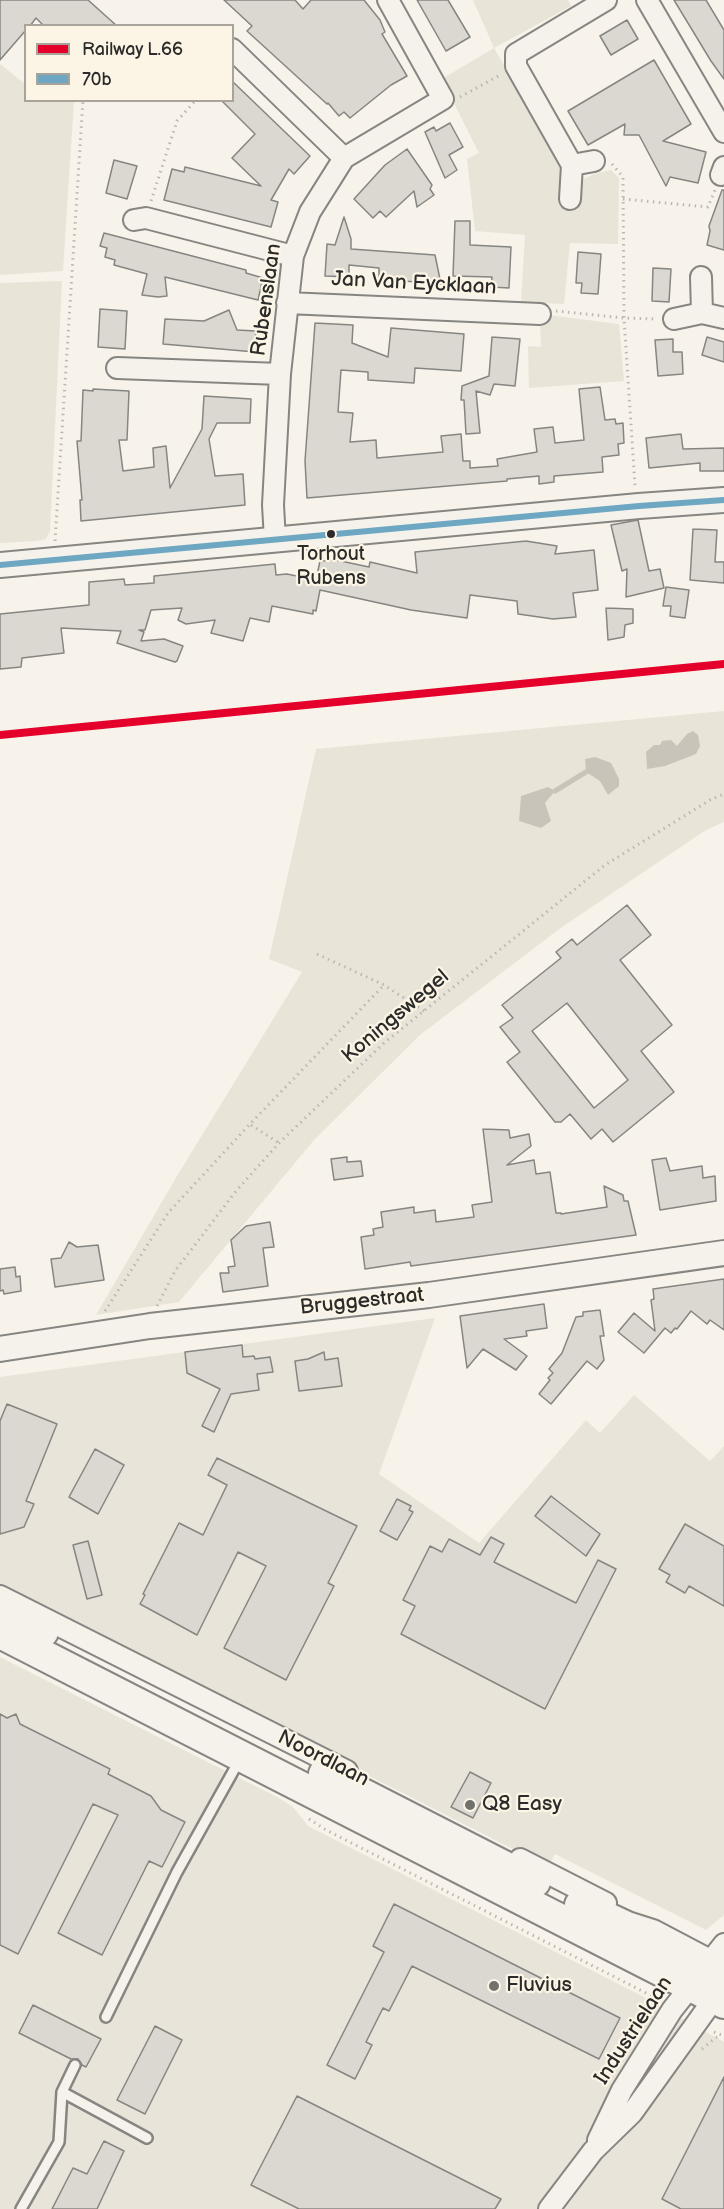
<!DOCTYPE html>
<style>
body{margin:0}
#map{position:relative;width:724px;height:2209px;overflow:hidden;background:#f7f3ea;font-family:"Balsamiq Sans",sans-serif}
canvas{display:block}
.legend{position:absolute;left:24px;top:24px;width:210px;height:78px;box-sizing:border-box;background:#fcf5e5;border:2px solid #a8a49b;margin:0;padding:8px 10px;list-style:none;font-size:18px;color:#2b2b2b}
.legend li{display:flex;align-items:center;gap:12px;height:30px}
.legend b{width:30px;border:2px solid #a8a49b}
</style>
<div id="map">
<canvas width="724" height="2209"></canvas>
<ul class="legend">
<li><b style="height:8px;background:#e4002b"></b>Railway L.66</li>
<li><b style="height:8px;background:#6da7c2"></b>70b</li>
</ul>
</div>
<script>
const ctx = document.querySelector('canvas').getContext('2d');
ctx.lineJoin = 'round';
function paint(path, color) {
  ctx.fillStyle = color;
  ctx.fill(path, 'evenodd');
}
function toPath(rows) {
  const path = new Path2D();
  for (const r of rows) {
    path.moveTo(r[0], r[1]);
    for (let i = 2; i < r.length; i += 2) path.lineTo(r[i], r[i + 1]);
  }
  return path;
}
function trace(path, color, width, dash) {
  ctx.strokeStyle = color;
  ctx.lineWidth = width;
  ctx.lineCap = dash ? 'butt' : 'round';
  ctx.setLineDash(dash || []);
  ctx.stroke(path);
}
function drawText(font, color, halo, rows, align = 'center') {
  ctx.font = font + ' "Balsamiq Sans",sans-serif';
  ctx.lineWidth = 4.5;
  ctx.setLineDash([]);
  ctx.textBaseline = 'middle';
  ctx.strokeStyle = halo;
  ctx.fillStyle = color;
  for (const [text, x, y, turn = 0] of rows) {
    ctx.save();
    ctx.translate(x, y);
    ctx.rotate((+turn || 0) * Math.PI / 180);
    ctx.textAlign = isNaN(turn) ? turn : align;
    if (halo) ctx.strokeText(text, 0, 0);
    ctx.fillText(text, 0, 0);
    ctx.restore();
  }
}
paint(toPath([
 [435,1318,379,1474,479,1543,586,1420,600,1433,634,1395,710,1461,724,1446,724,1915,706,1930,555,1854,548,1867,0,1588,0,1377],
 [0,1657,279,1798,293,1807,308,1826,646,1998,724,2042,724,2209,0,2209]
]), '#e9e4d9');
paint(toPath([
 [473,0,568,0,571,6,494,48,566,172,565,205,576,207,578,189,584,179,594,174,611,170,619,178,618,244,570,243,564,304,521,302,525,235,475,231,467,159,479,153,442,79,494,48],
 [0,64,25,84,26,100,74,101,63,271,0,275],
 [62,281,50,531,46,539,37,541,0,543,0,283],
 [548,315,619,324,624,381,529,388,528,346,541,347,540,323],
 [724,711,724,822,706,830,562,927,420,1035,314,1140,179,1302,96,1315,177,1176,302,972,269,959,316,749]
]), '#e9e4d8');
paint(toPath([
 [693,731,698,735,700,746,696,754,665,766,647,769,646,752,654,745,660,745,662,741,671,740,677,746,687,734],
 [595,757,611,763,619,779,619,786,608,795,600,781,586,772,585,759],
 [548,787,555,791,545,803,551,821,541,828,519,821,521,796]
]), '#c8c4ba');
trace(toPath([
 [555,791,586,772]
]), '#c8c4ba', 5);
const building = toPath([
 [0,0,88,0,117,26,44,26,36,18,30,26,26,26,26,30,0,60,0,0],
 [224,0,295,0,303,9,311,0,364,0,380,20,385,32,382,34,407,76,391,85,350,118,344,112,339,116,328,103,327,104,247,31,252,26,224,0],
 [417,0,448,0,470,37,446,51,417,0],
 [674,0,706,0,724,30,724,79,711,61,674,0],
 [627,20,638,39,611,55,600,36,627,20],
 [654,60,691,124,663,141,706,152,698,183,670,177,666,186,639,135,624,135,625,124,588,145,568,111,654,60],
 [232,81,310,156,294,174,289,169,271,200,278,202,271,227,164,200,172,169,184,172,185,167,261,186,232,158,255,134,221,100,232,100,232,81],
 [450,123,463,147,449,155,457,170,445,178,425,132,434,127,436,131,450,123],
 [407,149,432,185,430,189,434,195,417,207,414,191,386,217,380,211,373,218,354,199,385,165,407,149],
 [114,160,137,166,127,199,106,193,114,160],
 [722,190,724,190,724,250,707,245,710,231,709,226,722,190],
 [344,217,351,239,351,249,435,255,441,284,379,279,379,268,349,265,349,277,325,276,327,244,335,245,344,217],
 [455,221,470,221,470,245,511,247,509,288,491,287,492,277,453,276,455,221],
 [104,233,246,270,246,273,263,278,258,300,165,277,167,296,158,297,142,295,147,274,114,265,115,260,105,257,107,248,100,246,104,233],
 [578,252,601,254,598,294,581,293,582,283,576,283,578,252],
 [653,268,671,269,669,302,652,301,653,268],
 [100,309,127,311,125,349,98,347,100,309],
 [229,310,237,330,256,331,255,352,163,344,165,319,204,321,229,310],
 [315,323,353,325,352,343,388,357,391,328,464,334,461,371,415,368,414,383,368,380,368,372,341,370,338,412,353,413,350,442,376,440,377,458,443,452,441,436,461,434,463,461,470,461,470,468,498,466,497,459,537,452,534,429,553,427,555,443,584,440,579,389,600,387,605,420,615,419,616,424,623,423,624,443,618,444,619,455,602,457,603,472,554,476,554,482,539,484,539,476,507,479,507,481,307,498,305,461,315,323],
 [492,337,520,339,515,386,494,384,490,395,476,391,480,433,466,434,464,400,461,400,462,386,489,376,492,337],
 [707,337,724,342,724,362,702,355,707,337],
 [673,339,673,352,682,352,683,374,658,376,655,340,673,339],
 [93,389,129,391,127,440,119,440,123,471,154,467,153,448,166,446,170,488,202,429,204,396,251,399,250,423,217,423,209,439,215,476,243,474,245,505,81,521,80,500,82,500,77,441,81,441,83,390,93,391,93,389],
 [681,434,683,449,724,448,724,471,700,471,700,463,649,468,646,438,681,434],
 [638,520,649,571,660,569,664,588,626,597,627,569,622,571,611,525,638,520],
 [693,529,717,530,715,562,724,562,724,583,690,580,693,529],
 [526,541,557,546,555,554,594,550,598,590,573,593,576,617,553,619,518,614,517,601,470,595,467,618,411,610,320,590,316,611,313,610,313,614,272,606,269,622,250,618,243,641,211,633,215,620,186,624,178,620,182,608,151,610,145,630,139,630,144,632,141,641,164,639,183,646,177,661,175,662,117,643,121,631,61,628,64,653,22,658,21,667,0,669,0,614,89,605,89,582,124,579,125,585,154,583,154,576,275,564,276,575,287,574,316,580,320,561,336,560,369,567,370,562,417,573,415,552,526,541],
 [666,587,689,590,685,618,670,616,671,606,663,606,666,587],
 [606,608,633,609,633,623,625,625,624,637,608,640,606,608],
 [627,905,651,935,620,960,672,1025,641,1051,674,1092,613,1142,602,1129,591,1139,570,1114,561,1122,555,1122,507,1062,520,1052,500,1027,513,1018,502,1005,561,958,556,952,572,939,577,945,627,905],
 [567,1003,628,1080,594,1108,532,1031,567,1003],
 [483,1129,509,1130,510,1138,529,1134,531,1146,507,1165,534,1160,536,1174,550,1172,556,1213,561,1213,561,1214,607,1207,604,1186,623,1195,624,1201,628,1201,636,1235,411,1266,410,1262,365,1269,361,1237,374,1235,373,1229,383,1227,381,1212,414,1207,414,1213,435,1210,436,1222,474,1217,472,1205,492,1202,483,1129],
 [347,1157,347,1162,361,1161,363,1176,334,1180,331,1159,347,1157],
 [666,1158,670,1171,702,1166,703,1178,715,1176,716,1201,660,1210,652,1160,666,1158],
 [270,1222,274,1247,263,1248,268,1286,223,1292,220,1273,229,1273,228,1267,235,1266,231,1240,246,1226,270,1222],
 [69,1242,77,1247,98,1245,104,1280,55,1287,51,1259,61,1258,69,1242],
 [15,1267,16,1277,20,1276,21,1291,4,1294,3,1290,0,1291,0,1269,15,1267],
 [724,1279,724,1330,710,1320,707,1324,691,1311,677,1329,675,1328,671,1333,665,1328,644,1353,618,1332,634,1313,655,1331,651,1300,654,1299,653,1289,724,1279],
 [544,1304,547,1328,526,1331,527,1336,504,1339,527,1356,516,1370,483,1349,467,1368,460,1316,544,1304],
 [600,1310,604,1336,600,1336,604,1360,597,1369,587,1361,551,1404,539,1394,550,1380,548,1378,553,1373,549,1369,562,1353,576,1317,583,1316,583,1312,600,1310],
 [242,1345,243,1357,254,1356,255,1359,270,1357,273,1372,257,1374,259,1390,231,1394,214,1432,202,1426,220,1389,187,1373,185,1352,242,1345],
 [324,1352,325,1360,338,1358,342,1386,299,1391,295,1361,308,1359,324,1352],
 [7,1404,57,1424,26,1501,34,1504,24,1527,0,1534,0,1421,7,1404],
 [95,1449,124,1465,98,1514,69,1497,95,1449],
 [217,1458,357,1526,328,1583,334,1586,286,1680,224,1648,266,1566,238,1552,197,1635,140,1604,145,1595,143,1594,179,1523,203,1535,227,1485,208,1475,217,1458],
 [551,1496,600,1534,586,1556,535,1516,551,1496],
 [397,1499,411,1506,409,1510,413,1512,397,1540,380,1531,397,1499],
 [685,1524,724,1546,724,1606,689,1586,685,1593,673,1586,666,1582,670,1575,659,1569,685,1524],
 [491,1537,504,1544,494,1562,576,1603,598,1560,616,1569,545,1709,401,1634,415,1606,403,1600,430,1546,442,1552,449,1539,480,1555,491,1537],
 [88,1541,102,1595,87,1599,73,1545,88,1541],
 [0,1714,7,1718,16,1714,20,1724,110,1769,108,1774,151,1796,161,1810,185,1822,162,1867,149,1861,102,1955,58,1933,118,1815,93,1804,18,1954,0,1945,0,1714],
 [470,1772,491,1783,473,1818,451,1807,470,1772],
 [394,1904,620,2018,599,2059,412,1966,389,2011,383,2008,366,2042,372,2045,355,2079,327,2065,384,1952,373,1946,394,1904],
 [33,2005,101,2039,86,2067,82,2065,78,2059,71,2059,19,2033,33,2005],
 [155,2026,182,2040,145,2114,117,2100,155,2026],
 [724,2077,724,2209,681,2209,662,2199,724,2077],
 [297,2096,501,2199,495,2209,299,2209,251,2185,297,2096],
 [104,2141,124,2151,97,2209,52,2209,73,2168,87,2174,104,2141]
]);
paint(building, '#dad8d1');
trace(building, '#878581', 1.5);
const service = toPath([
 [106,2017,177,1872,235,1768],
 [62,2092,147,2138],
 [21,2209,59,2142,62,2092,75,2065]
]);
const minor = toPath([
 [647,0,724,132],
 [232,49,344,158],
 [594,161,572,165,516,66,516,54,606,0],
 [721,175,724,167],
 [570,199,572,165],
 [134,220,146,218,293,256],
 [701,277,702,313],
 [287,303,540,314],
 [674,319,702,313,724,318],
 [117,368,280,374],
 [275,540,273,505,280,374,293,256,310,212,344,158,443,99,388,0],
 [0,1596,347,1771],
 [520,1859,606,1903],
 [598,2140,622,2090,672,2010,724,1944],
 [549,2209,593,2151,632,2113,721,1989]
]);
const tertiary = toPath([
 [0,565,639,506,724,500],
 [0,1349,150,1326,429,1295,724,1253]
]);
const primary = toPath([
 [0,1611,43,1632],
 [0,1633,724,2003],
 [324,1774,535,1882],
 [580,1905,627,1927,652,1935,724,1973]
]);
trace(service, '#878581', 14);
trace(minor, '#878581', 24);
trace(tertiary, '#878581', 28);
trace(primary, '#878581', 34);
trace(toPath([
 [460,97,502,74],
 [612,164,623,177,624,318,635,486],
 [623,199,708,207,715,190],
 [151,201,177,121,196,100],
 [556,311,624,318,657,319],
 [55,541,83,100],
 [317,954,384,985,424,1011],
 [251,1125,279,1143],
 [157,1306,175,1271,236,1191,279,1143,384,1043,605,865,710,800,724,794],
 [105,1311,168,1213,250,1124,384,985],
 [309,1819,326,1830,648,1994,655,2002],
 [714,2032,724,2036],
 [702,2049,715,2038,720,2036]
]), '#bbb8b4', 3, [1.5, 4.5]);
trace(service, '#f5f2ec', 9);
trace(minor, '#f5f2ec', 20);
trace(tertiary, '#f5f2ec', 24);
trace(primary, '#f5f2ec', 30);
trace(toPath([
 [0,565,639,506,724,500]
]), '#6da7c2', 6);
trace(toPath([
 [0,735,724,664]
]), '#e4002b', 8);
for (const [x, y, r, color] of [
 [331,534,5,"#2b2b2b"],
 [470,1805,6,"#72716e"],
 [494,1986,6,"#72716e"]
]) {
  const dot = new Path2D();
  dot.arc(x, y, r, 0, 2 * Math.PI);
  ctx.fillStyle = color;
  ctx.fill(dot);
  trace(dot, '#fcf5e5', 2);
}
drawText('20px', '#2b2b2b', '#fcf5e5', [
 ["Torhout",331,555],
 ["Rubens",331,579]
]);
drawText('21px', '#2b2b2b', '#fcf5e5', [
 ["Jan Van Eycklaan",414,284,3],
 ["Rubenslaan",267,300,-82],
 ["Koningswegel",396,1017,-40],
 ["Bruggestraat",362,1302,-6],
 ["Noordlaan",323,1759,27],
 ["Industrielaan",634,2031,-57]
]);
drawText('21px', '#2b2b2b', '#fcf5e5', [
 ["Q8 Easy",482,1805],
 ["Fluvius",506,1986]
], 'left');
</script>
